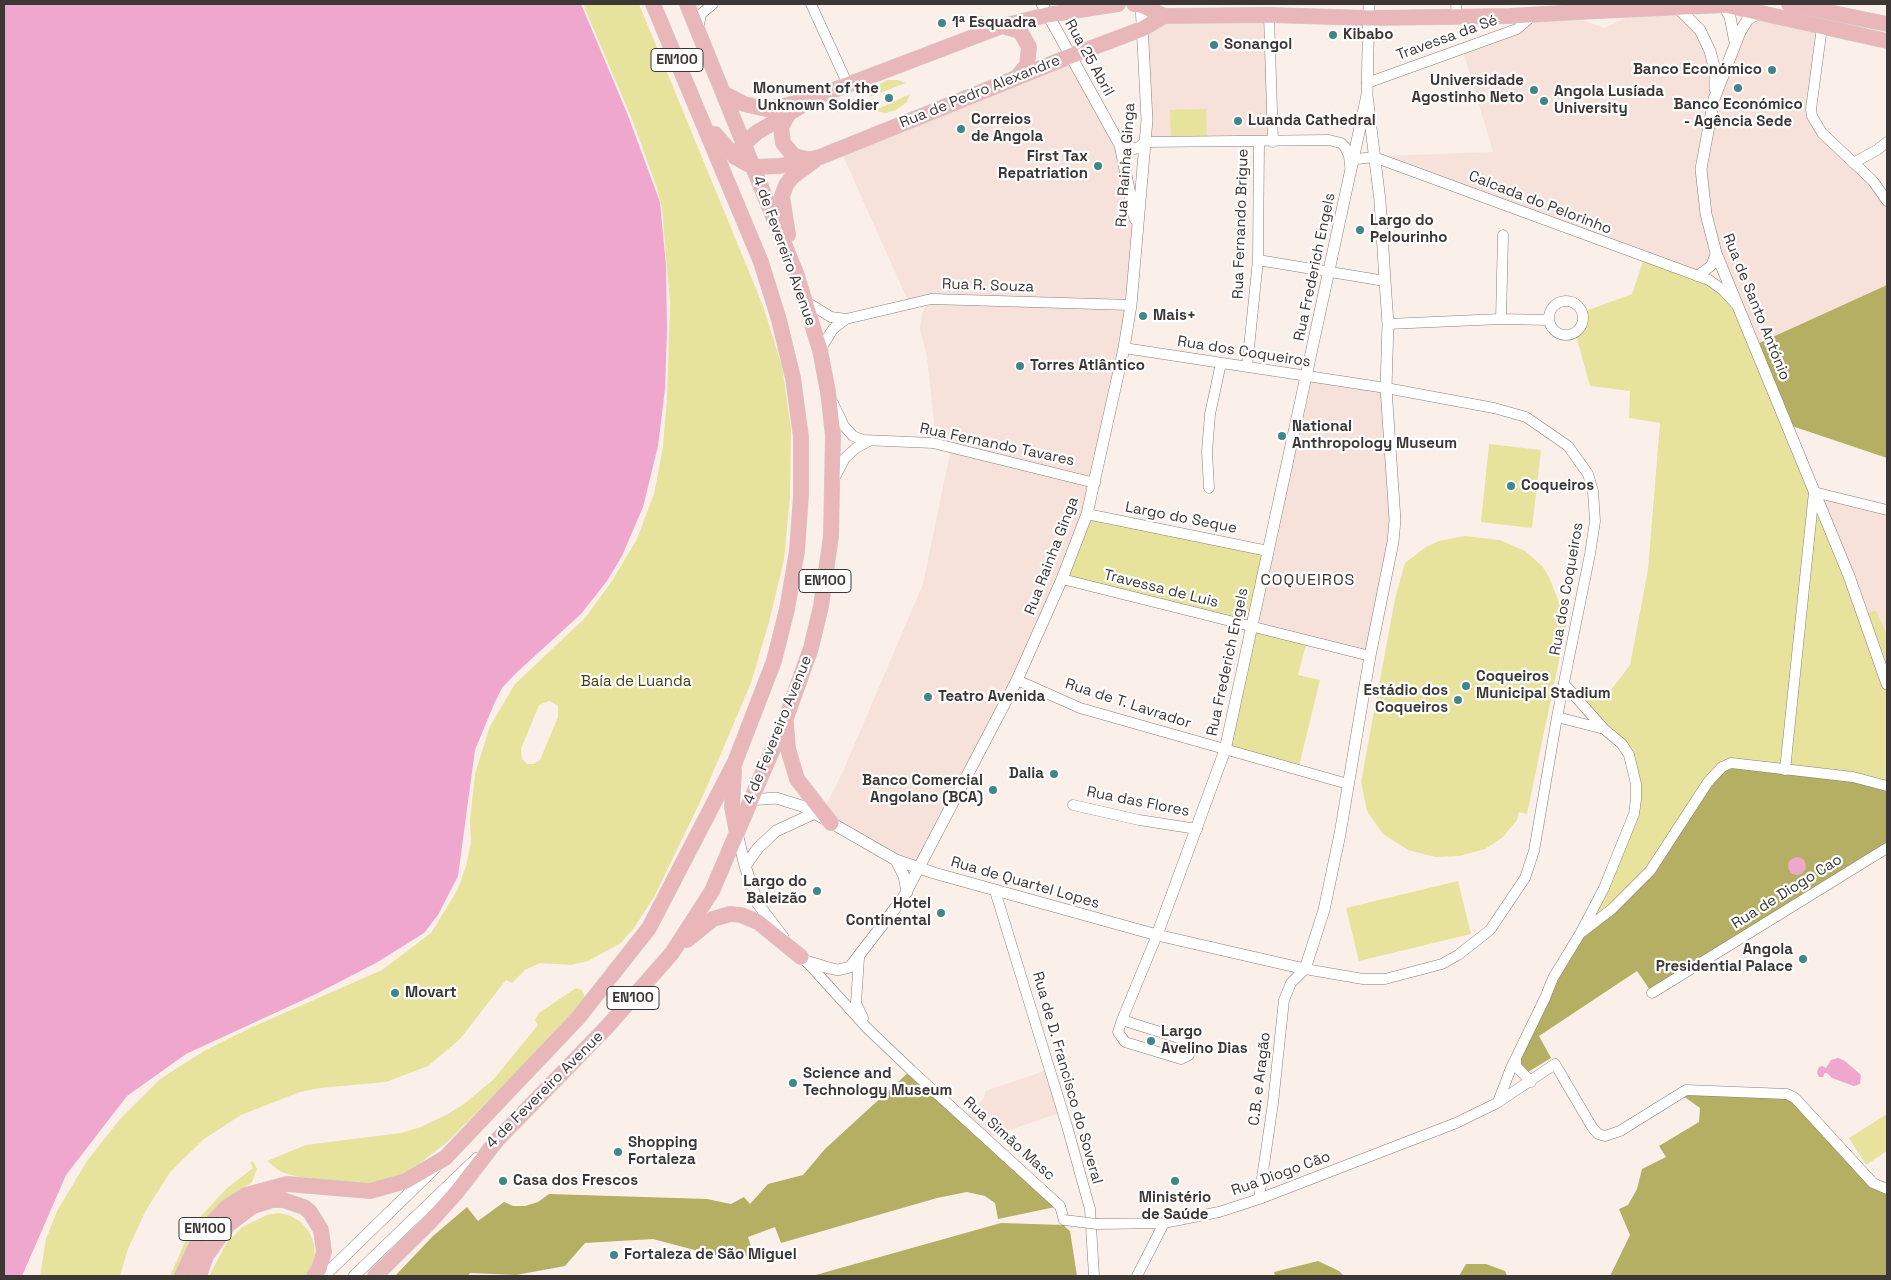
<!DOCTYPE html>
<meta charset="utf-8">
<style>
body{margin:0}
#map{position:relative;width:1891px;height:1280px;overflow:hidden;background:#fbefea;font-family:"Space Grotesk",sans-serif}
canvas{display:block}
.frame{position:absolute;inset:0;border:5px solid #3c3735;pointer-events:none}
</style>
<div id="map">
<canvas width="1891" height="1280"></canvas>
<div class="frame"></div>
</div>
<script>
const ctx = document.querySelector('canvas').getContext('2d');
ctx.lineJoin = 'round';
function paint(path, color) {
  ctx.fillStyle = color;
  ctx.fill(path, 'evenodd');
}
function toPath(rows) {
  const path = new Path2D();
  for (const r of rows) {
    if (r.length === 3) {
      path.moveTo(r[0] + r[2], r[1]);
      path.arc(r[0], r[1], r[2], 0, 2 * Math.PI);
      continue;
    }
    path.moveTo(r[0], r[1]);
    for (let i = 2; i < r.length; i += 2) path.lineTo(r[i], r[i + 1]);
  }
  return path;
}
function trace(path, color, width, dash) {
  ctx.strokeStyle = color;
  ctx.lineWidth = width;
  ctx.lineCap = dash ? 'butt' : 'round';
  ctx.setLineDash(dash || []);
  ctx.stroke(path);
}
function drawText(font, color, halo, rows, align = 'center') {
  ctx.font = font + ' "Space Grotesk",sans-serif';
  ctx.lineWidth = 4.5;
  ctx.setLineDash([]);
  ctx.textBaseline = 'middle';
  ctx.strokeStyle = halo;
  ctx.fillStyle = color;
  for (const [text, x, y, turn = 0] of rows) {
    ctx.save();
    ctx.translate(x, y);
    ctx.rotate((+turn || 0) * Math.PI / 180);
    ctx.textAlign = isNaN(turn) ? turn : align;
    if (halo) ctx.strokeText(text, 0, 0);
    ctx.fillText(text, 0, 0);
    ctx.restore();
  }
}
paint(toPath([
 [1678,8,1713,60,1714,99,1754,15,1822,27,1812,116,1887,201,1887,285,1755,345,1716,254,1697,276,1380,156,1493,152,1462,48,1517,29,1533,15,1580,19,1604,28,1639,12],
 [1142,15,1269,15,1273,142,1146,142],
 [1071,56,1120,145,1137,230,1131,305,1095,483,1062,579,920,868,822,813,844,769,923,584,951,448,933,443,934,421,927,357,920,329,922,313,930,300,909,303,840,149],
 [1306,377,1386,388,1393,520,1370,656,1251,628],
 [1814,492,1887,510,1887,635,1876,610,1862,615],
 [1050,1069,1063,1112,986,1138,964,1118,984,1098,985,1091]
]), '#f6e2da');
paint(toPath([
 [583,4,639,4,763,306,782,366,791,429,790,497,784,560,769,622,751,683,702,798,654,897,634,928,621,943,588,961,571,965,540,963,525,970,512,983,506,980,460,1039,428,1066,386,1082,320,1088,300,1092,241,1115,204,1139,171,1171,146,1210,128,1249,120,1276,40,1276,46,1239,57,1211,87,1161,120,1119,160,1079,204,1051,250,1028,382,970,431,933,458,889,466,866,471,843,470,820,475,774,490,726,515,684,585,618,612,581,637,539,654,494,663,447,667,398,670,303,662,208,656,185,632,119],
 [549,701,558,706,558,717,540,760,534,764,527,764,522,759,521,749,539,705],
 [887,80,898,80,906,83,869,97,875,87],
 [910,94,907,102,896,110,886,113,874,111],
 [1206,109,1207,144,1171,145,1170,110],
 [1644,258,1697,276,1730,298,1862,615,1876,610,1887,635,1887,786,1650,871,1581,932,1636,799,1622,745,1576,697,1605,698,1630,665,1648,570,1660,423,1629,418,1630,391,1590,386,1575,332,1582,324,1583,312,1632,294],
 [1489,444,1541,450,1532,528,1481,522],
 [1087,514,1267,551,1251,628,1307,641,1298,675,1320,680,1298,770,1225,750,1251,628,1062,579],
 [1465,536,1500,540,1525,551,1542,566,1549,577,1560,605,1570,608,1527,814,1519,812,1517,820,1503,837,1485,849,1459,856,1435,857,1408,850,1383,834,1367,811,1361,782,1395,599,1405,563,1426,547,1439,541],
 [1458,881,1471,934,1359,961,1346,908],
 [576,988,582,990,585,998,552,1038,446,1143,406,1174,380,1185,309,1180,281,1172,267,1161,306,1145,401,1133,421,1127,448,1114,464,1104,493,1080,538,1025,535,1020,539,1013],
 [1887,1114,1887,1151,1866,1165,1849,1138],
 [253,1161,257,1169,252,1182,228,1200,177,1276,170,1276,184,1244,202,1215,226,1189,253,1168,250,1163],
 [279,1213,291,1216,302,1223,310,1233,314,1244,315,1257,308,1276,209,1276,226,1244,242,1227,267,1215]
]), '#e7e39c');
paint(toPath([
 [1887,285,1887,458,1786,424,1755,345],
 [1731,763,1887,786,1887,848,1652,993,1637,971,1539,1036,1551,1058,1528,1072,1516,1059,1581,932,1612,909,1673,837,1708,782],
 [911,1070,1060,1206,998,1219,995,1203,985,1196,967,1192,937,1198,781,1243,775,1227,748,1237,753,1253,736,1261,653,1239,585,1243,565,1266,516,1275,470,1273,468,1276,395,1276,433,1236,467,1207,478,1221,504,1202,513,1206,525,1206,538,1202,549,1194,707,1199,731,1204,744,1197,750,1204,768,1184,803,1175,825,1149],
 [1679,1093,1787,1094,1873,1183,1887,1189,1887,1276,1610,1276,1630,1235,1619,1209,1628,1205,1637,1189,1642,1169,1666,1157,1659,1146,1699,1122,1700,1108],
 [1001,1223,1063,1225,1070,1231,1077,1276,812,1276],
 [1318,1261,1339,1271,1344,1276,1275,1276,1274,1272],
 [1466,1264,1486,1264,1505,1271,1507,1276,1459,1276]
]), '#b4af63');
paint(toPath([
 [4,4,581,4,627,113,660,202,666,266,667,331,665,389,658,446,643,507,622,556,607,581,581,614,516,673,502,688,494,704,475,750,458,876,438,915,424,933,376,963,316,994,186,1054,127,1096,66,1175,22,1276,4,1276],
 [1797,866,9],
 [1838,1058,1845,1061,1861,1075,1860,1084,1854,1086,1832,1078,1827,1073,1825,1073,1823,1077,1819,1077,1817,1072,1819,1067,1822,1066,1826,1068,1831,1060]
]), '#f0a7cd');
const minor = toPath([
 [811,4,848,85],
 [1456,4,1457,17],
 [1269,15,1273,142],
 [1822,27,1811,109,1812,116,1822,133,1873,181,1887,201],
 [698,30,701,14,713,4],
 [1367,83,1517,29,1533,15],
 [1146,142,1329,140,1341,143,1345,147,1349,156,1350,166],
 [1352,163,1357,159,1374,157,1709,280,1723,290,1735,303],
 [1853,163,1877,150,1887,142],
 [1258,260,1385,281],
 [1697,276,1711,266,1716,253],
 [1566,318,17],
 [805,301,831,317,846,319,931,299,1131,305],
 [1501,319,1503,235],
 [1388,324,1501,319,1549,320],
 [1124,348,1386,388,1494,408,1526,417,1568,446,1588,474,1593,491,1595,521,1590,554,1557,717,1534,851,1525,878,1490,930,1458,955,1442,964,1385,979,1363,979,1305,969,1291,983,1284,1000,1273,1103,1259,1199],
 [820,350,833,329,846,319],
 [1247,367,1258,260,1259,142],
 [833,403,844,426,853,436,863,440,933,443,1095,483],
 [834,479,845,458,856,448,869,441],
 [1209,488,1207,452,1210,414,1221,363],
 [1087,514,1268,551],
 [1062,579,1370,656],
 [1017,680,1080,708,1348,784],
 [1557,717,1604,729],
 [1785,770,1814,492,1887,510],
 [1073,805,1139,820,1197,829],
 [995,891,1067,1126,1090,1209,1094,1276],
 [1582,932,1612,909,1650,871,1708,782,1722,767,1731,763,1853,777,1887,786],
 [859,958,856,1003,863,1018],
 [806,961,867,1028,911,1070,1060,1206,1064,1220],
 [1652,993,1887,848],
 [1122,1020,1185,1040,1191,1048,1189,1055,1181,1059,1125,1042,1118,1032,1122,1020],
 [1122,1020,1157,935],
 [1516,1059,1516,1066,1531,1082],
 [1498,1102,1511,1068,1545,998,1553,978,1581,932,1604,888,1634,814,1636,799,1636,784,1629,755,1622,744,1604,729,1565,685],
 [1097,1224,1164,1223,1219,1212,1259,1199,1456,1123,1497,1103,1555,1064,1592,1127,1598,1134,1605,1136,1620,1131,1686,1090,1787,1094,1795,1098,1873,1183,1887,1189],
 [1137,1276,1164,1223]
]);
const tertiary = toPath([
 [1042,4,1120,145,1135,219],
 [1723,4,1730,17,1735,42],
 [1678,8,1700,30,1710,51,1715,70,1715,89],
 [1760,13,1748,19,1740,32,1714,99,1701,169,1706,214,1716,253,1849,576,1887,684],
 [1120,145,1133,149,1140,147,1146,142],
 [749,800,776,798,802,806,896,860,934,873,1157,935,1305,969,1324,910,1340,834,1370,656,1393,542,1395,520,1386,388,1388,324,1385,281,1380,201,1367,95],
 [737,833,745,866,758,904,783,937],
 [896,860,904,876,907,892],
 [745,866,758,848,776,831,815,813],
 [1157,935,1225,750,1367,95,1369,4],
 [797,953,806,961,829,968,838,970,850,967,903,898,1017,680,1062,579,1087,514,1124,348,1131,305,1147,120,1141,4],
 [324,1276,435,1168],
 [354,1276,477,1158]
]);
const primary = toPath([
 [1134,4,1141,5,1164,16,1269,15,1368,18,1510,16,1578,12],
 [1789,4,1887,24],
 [1572,5,1578,12,1725,5,1887,41],
 [1002,26,1020,31,1029,47,1027,65,1017,77],
 [723,93,744,104,766,109,788,105,813,98,1002,26,1047,15,1118,4],
 [789,113,781,127,783,143,794,156,807,159],
 [715,134,735,157,753,167,780,166,820,157,1078,53,1142,29,1164,16],
 [738,152,743,145,756,133,801,106],
 [788,235,782,196,786,185,792,177,815,160],
 [786,723,788,749,797,779,831,823],
 [734,770,732,807,737,833],
 [687,940,713,919,730,914,741,915,758,922,801,957],
 [182,1276,202,1233,227,1207,246,1195,287,1184,370,1191,406,1181,445,1158,578,1018,649,928,735,762,774,661,787,609,797,551,801,495,801,437,793,378,779,320,761,262,653,4],
 [199,1276,206,1256,228,1225,253,1206,272,1200,283,1200,304,1207,310,1212,321,1230,324,1252,319,1269,314,1276],
 [375,1276,430,1222,456,1193,497,1140,606,1028,672,953,712,891,786,718,811,648,821,606,831,536,833,435,828,392,820,350,796,273,687,4]
]);
trace(minor, '#8a7f7a', 11);
trace(tertiary, '#8a7f7a', 12);
trace(primary, '#d0cfcf', 16);
trace(minor, '#fff', 10);
trace(tertiary, '#fff', 11);
trace(primary, '#e9b6b9', 15);
const minorBridge = toPath([
 [1064,1220,1097,1224]
]);
trace(minorBridge, '#8a7f7a', 11, []);
trace(minorBridge, '#fff', 10);
for (const [x, y, r, color] of [
 [942,23,5,"#3f8786"],
 [1333,35,5,"#3f8786"],
 [1214,45,5,"#3f8786"],
 [1772,70,5,"#3f8786"],
 [1738,88,5,"#3f8786"],
 [1534,90,5,"#3f8786"],
 [889,98,5,"#3f8786"],
 [1544,101,5,"#3f8786"],
 [1238,121,5,"#3f8786"],
 [961,129,5,"#3f8786"],
 [1098,166,5,"#3f8786"],
 [1360,230,5,"#3f8786"],
 [1143,316,5,"#3f8786"],
 [1020,366,5,"#3f8786"],
 [1282,436,5,"#3f8786"],
 [1511,486,5,"#3f8786"],
 [1466,686,5,"#3f8786"],
 [928,697,5,"#3f8786"],
 [1458,700,5,"#3f8786"],
 [1054,774,5,"#3f8786"],
 [993,790,5,"#3f8786"],
 [817,891,5,"#3f8786"],
 [941,913,5,"#3f8786"],
 [1803,959,5,"#3f8786"],
 [395,993,5,"#3f8786"],
 [1151,1041,5,"#3f8786"],
 [793,1083,5,"#3f8786"],
 [618,1152,5,"#3f8786"],
 [503,1181,5,"#3f8786"],
 [1175,1181,5,"#3f8786"],
 [614,1255,5,"#3f8786"]
]) {
  const dot = new Path2D();
  dot.arc(x, y, r, 0, 2 * Math.PI);
  ctx.fillStyle = color;
  ctx.fill(dot);
  trace(dot, '#fff', 2);
}
for (const [x, y, w] of [
 [677,60,52],
 [825,581,52],
 [633,998,52],
 [205,1229,52]
]) {
  const box = new Path2D();
  box.roundRect(x - w / 2, y - 11.5, w, 23, 4);
  ctx.fillStyle = '#fff';
  ctx.fill(box);
  trace(box, '#3c3735', 1);
}
drawText('bold 14px', '#3c3735', null, [
 ["EN100",677,60],
 ["EN100",825,581],
 ["EN100",633,998],
 ["EN100",205,1229]
]);
drawText('bold 15px', '#3c3735', '#fff', [
 ["1ª Esquadra",952,23],
 ["Kibabo",1343,35],
 ["Sonangol",1224,45],
 ["Banco Económico",1762,70,"right"],
 ["Universidade",1524,81,"right"],
 ["Agostinho Neto",1524,98,"right"],
 ["Monument of the",879,89,"right"],
 ["Unknown Soldier",879,106,"right"],
 ["Angola Lusíada",1554,92],
 ["University",1554,109],
 ["Banco Económico",1738,105,"center"],
 ["- Agência Sede",1738,122,"center"],
 ["Correios",971,120],
 ["de Angola",971,137],
 ["Luanda Cathedral",1248,121],
 ["First Tax",1088,157,"right"],
 ["Repatriation",1088,174,"right"],
 ["Largo do",1370,221],
 ["Pelourinho",1370,238],
 ["Mais+",1153,316],
 ["Torres Atlântico",1030,366],
 ["National",1292,427],
 ["Anthropology Museum",1292,444],
 ["Coqueiros",1521,486],
 ["Coqueiros",1476,677],
 ["Municipal Stadium",1476,694],
 ["Estádio dos",1448,691,"right"],
 ["Coqueiros",1448,708,"right"],
 ["Teatro Avenida",938,697],
 ["Dalia",1044,774,"right"],
 ["Banco Comercial",983,781,"right"],
 ["Angolano (BCA)",983,798,"right"],
 ["Largo do",807,882,"right"],
 ["Baleizão",807,899,"right"],
 ["Hotel",931,904,"right"],
 ["Continental",931,921,"right"],
 ["Angola",1793,950,"right"],
 ["Presidential Palace",1793,967,"right"],
 ["Movart",405,993],
 ["Largo",1161,1032],
 ["Avelino Dias",1161,1049],
 ["Science and",803,1074],
 ["Technology Museum",803,1091],
 ["Shopping",628,1143],
 ["Fortaleza",628,1160],
 ["Casa dos Frescos",513,1181],
 ["Ministério",1175,1198,"center"],
 ["de Saúde",1175,1215,"center"],
 ["Fortaleza de São Miguel",624,1255]
], 'left');
drawText('15px', '#3c3735', '#fff', [
 ["Travessa da Sé",1447,38,-20],
 ["Rua 25 Abril",1089,58,61],
 ["Rua de Pedro Alexandre",980,92,-22],
 ["Rua Rainha Ginga",1126,165,-86],
 ["Calcada do Pelorinho",1540,203,21],
 ["Rua Fernando Brigue",1241,224,-88],
 ["4 de Fevereiro Avenue",784,251,70],
 ["Rua Frederich Engels",1315,267,-78],
 ["Rua R. Souza",988,286,2],
 ["Rua de Santo António",1756,307,68],
 ["Rua dos Coqueiros",1244,352,9],
 ["Rua Fernando Tavares",997,445,12],
 ["Largo do Seque",1181,518,11],
 ["Rua Rainha Ginga",1052,556,-69],
 ["Travessa de Luis",1161,589,14],
 ["Rua dos Coqueiros",1567,589,-80],
 ["Rua Frederich Engels",1228,662,-78],
 ["Rua de T. Lavrador",1128,704,18],
 ["4 de Fevereiro Avenue",778,730,-68],
 ["Rua das Flores",1138,802,11],
 ["Rua de Quartel Lopes",1025,883,16],
 ["Rua de Diogo Cao",1787,892,-32],
 ["Rua de D. Francisco do Soveral",1067,1078,74],
 ["C.B. e Aragão",1260,1079,-83],
 ["4 de Fevereiro Avenue",545,1090,-45],
 ["Rua Simão Masc",1009,1139,42],
 ["Rua Diogo Cão",1281,1174,-20]
]);
drawText('15px', '#444000', '#fff', [
 ["Baía de Luanda",636,682]
]);
ctx.letterSpacing = '1px';
drawText('16px', '#3c3735', '#fff', [
 ["COQUEIROS",1308,581]
]);
ctx.letterSpacing = '0px';
</script>
